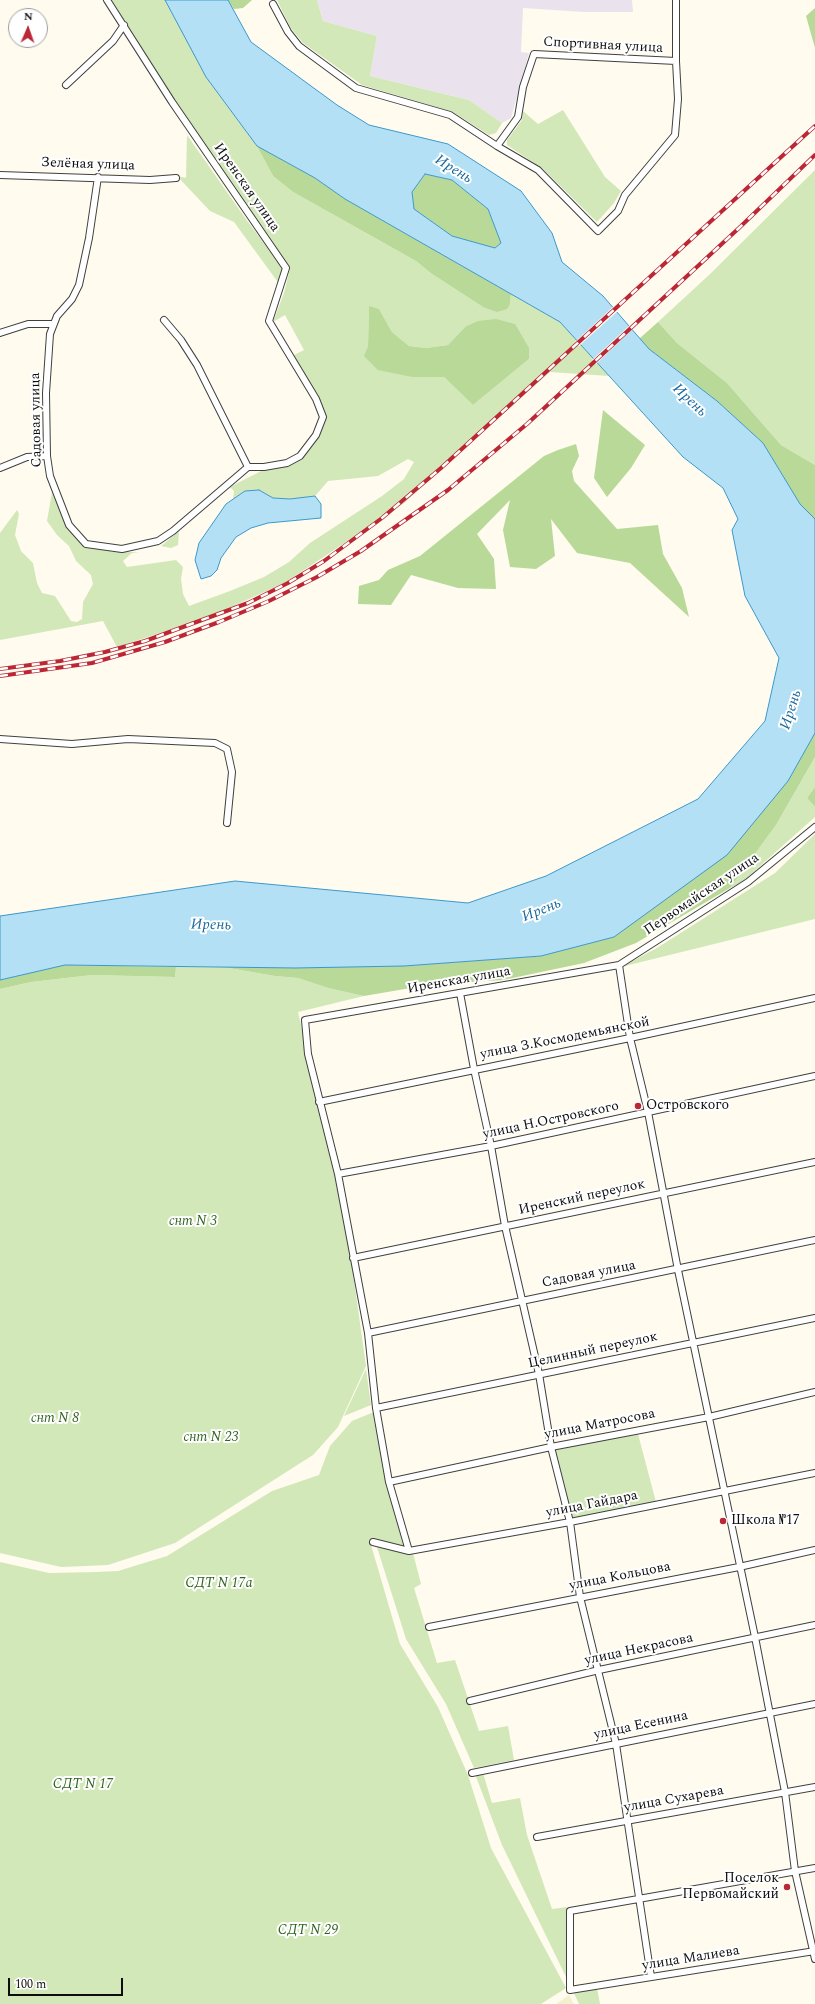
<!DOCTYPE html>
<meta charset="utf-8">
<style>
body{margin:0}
#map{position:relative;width:815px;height:2004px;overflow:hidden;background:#fffbee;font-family:Spectral,serif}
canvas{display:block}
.north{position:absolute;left:8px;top:8px;width:40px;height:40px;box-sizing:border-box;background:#fff;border:1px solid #9e9e9e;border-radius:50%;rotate:2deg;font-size:11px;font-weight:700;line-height:16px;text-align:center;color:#0d0d0d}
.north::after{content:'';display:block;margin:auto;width:14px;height:18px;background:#bb2735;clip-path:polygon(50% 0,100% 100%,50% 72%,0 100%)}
.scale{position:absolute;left:8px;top:1978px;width:115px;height:18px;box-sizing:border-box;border:2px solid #0d0d0d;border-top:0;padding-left:5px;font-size:12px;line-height:14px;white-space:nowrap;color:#0d0d0d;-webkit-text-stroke:3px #fff;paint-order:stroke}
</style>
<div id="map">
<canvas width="815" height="2004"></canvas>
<div class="north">N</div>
<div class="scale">100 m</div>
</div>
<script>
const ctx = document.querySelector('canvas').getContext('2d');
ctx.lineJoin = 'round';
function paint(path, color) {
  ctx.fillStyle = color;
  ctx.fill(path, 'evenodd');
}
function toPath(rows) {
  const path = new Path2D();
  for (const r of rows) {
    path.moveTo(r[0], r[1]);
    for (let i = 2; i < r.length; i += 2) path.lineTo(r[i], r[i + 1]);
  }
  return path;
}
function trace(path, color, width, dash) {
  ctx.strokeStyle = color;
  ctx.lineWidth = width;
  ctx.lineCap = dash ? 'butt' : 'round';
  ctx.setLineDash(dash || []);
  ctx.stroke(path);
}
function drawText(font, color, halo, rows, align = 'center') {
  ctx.font = font + ' Spectral,serif';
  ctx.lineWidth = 4;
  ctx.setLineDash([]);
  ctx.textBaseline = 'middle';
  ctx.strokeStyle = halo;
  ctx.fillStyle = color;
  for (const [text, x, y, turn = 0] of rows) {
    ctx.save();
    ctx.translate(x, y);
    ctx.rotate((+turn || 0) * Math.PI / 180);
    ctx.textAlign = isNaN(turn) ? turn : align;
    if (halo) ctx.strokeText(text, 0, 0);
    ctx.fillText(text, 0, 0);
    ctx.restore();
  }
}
paint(toPath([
 [317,0,632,0,633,12,584,12,523,8,521,52,529,53,511,118,502,123,469,100,370,76,377,36,323,21]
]), '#eae2ec');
paint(toPath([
 [569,1995,574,2004,556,2004]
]), '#f4efcf');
paint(toPath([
 [111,0,165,0,211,84,257,146,273,176,293,192,416,261,432,274,483,307,510,304,511,294,560,322,609,376,550,372,403,504,286,582,227,609,191,623,117,647,103,621,0,640,0,533,17,510,19,514,15,535,21,551,33,563,37,583,42,593,55,596,71,621,77,622,82,619,83,602,93,584,91,575,76,561,69,546,57,535,47,521,52,492,68,528,83,546,115,552,139,552,132,553,123,561,127,567,176,560,183,567,181,579,183,594,189,606,230,591,264,577,289,562,310,543,382,496,404,479,414,462,408,459,378,476,328,481,315,496,290,499,273,498,259,490,245,491,233,499,234,491,230,487,265,469,302,457,325,417,290,357,304,350,285,315,273,322,284,293,290,269,258,227,108,1],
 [369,307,379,309,392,332,409,346,426,348,448,345,465,327,529,359,473,405,444,377,412,377,365,356,368,346],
 [277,0,317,0,323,21,377,36,370,76,469,100,502,123,496,133,489,135,453,112,362,85,303,43,290,27],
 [563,110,605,177,621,191,614,203,597,222,543,169,507,145,507,140,522,120,523,111,538,124],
 [187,135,248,222,284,269,280,285,234,222,210,211,177,176,186,178],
 [815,170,815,465,781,445,727,383,677,343,658,322,709,275],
 [179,531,178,545,171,548,161,546],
 [815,757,815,787,807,798,815,807,815,817,741,883,730,888,776,825],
 [815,834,815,919,621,967,657,948,775,873],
 [176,967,223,967,275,976,298,978,328,988,364,996,298,1012,336,1175,351,1259,366,1366,338,1427,313,1455,175,1543,108,1565,61,1567,0,1553,0,989,31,982,92,975,175,977],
 [366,1369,371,1405,344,1416],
 [374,1412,387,1484,404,1547,371,1539,371,1545,400,1644,438,1707,468,1775,491,1848,566,1988,541,2004,0,2004,0,1562,49,1573,96,1572,118,1571,167,1556,272,1491,319,1475,330,1446,352,1421],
 [638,1434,656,1502,572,1519,555,1449],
 [376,1544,413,1553,421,1584,414,1588,437,1663,455,1660,479,1731,508,1726,514,1760,474,1768,446,1704,406,1639],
 [483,1773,492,1803,520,1798,527,1835,552,1909,567,1907,568,1981,502,1845,475,1774],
 [597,1988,600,2004,579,2004,573,1991]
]), '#d3e8b8');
paint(toPath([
 [228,0,252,0,243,8,234,9],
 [815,8,815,48,806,16],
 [257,146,315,178,345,199,511,294,510,304,507,309,497,312,483,307,432,274,416,261,293,192,273,176],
 [425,174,452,180,488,209,501,243,495,248,452,236,414,209,412,192],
 [369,306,379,309,392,332,409,346,426,348,448,345,465,327,478,321,496,319,515,324,529,348,529,359,473,405,444,377,412,377,378,370,364,356,368,346],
 [658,322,677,343,727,383,781,445,815,465,815,519,800,504,763,443,717,401,649,349,639,339],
 [603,410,645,445,631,468,607,497,594,478],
 [576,444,579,456,572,471,574,481,617,529,658,525,663,554,682,588,689,617,630,563,577,553,551,519,555,556,536,569,510,567,503,530,510,500,477,534,494,559,496,589,458,588,411,575,391,605,358,604,359,586,379,580,388,570,420,556,544,456,558,450],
 [815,733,815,757,776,825,730,888,636,943,584,963,503,980,428,985,364,996,328,988,298,978,275,976,223,967,404,966,541,956,614,937,788,781],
 [815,787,815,807,807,798],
 [65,965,176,967,175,977,92,975,31,982,0,989,0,980]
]), '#b8d998');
const water = toPath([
 [165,0,228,0,251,42,337,105,369,125,448,144,521,191,552,233,562,262,603,296,649,349,717,401,763,443,800,504,815,519,815,733,788,781,727,855,614,937,541,956,404,966,295,968,65,965,0,980,0,916,235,881,468,903,546,876,698,799,765,721,779,658,745,596,732,530,738,519,723,488,683,457,560,322,345,199,315,178,257,146,206,77,165,0],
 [425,174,452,180,488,209,501,243,495,248,452,236,414,209,412,192,425,174],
 [259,490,273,498,290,499,315,496,321,504,321,518,268,523,251,528,236,537,221,558,217,570,211,576,201,579,195,560,199,543,226,504,245,491,259,490]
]);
paint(water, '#b4e0f5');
trace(water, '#3c98cb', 1);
paint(toPath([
 [614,306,618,311,579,346,575,342],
 [630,325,633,329,596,364,592,360]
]), '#fffbee');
const street = toPath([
 [273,4,288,32,299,46,356,88,450,115,497,146,538,170,598,231,618,211,625,195,675,135,678,99,676,61,676,0],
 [66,85,113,41,124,25],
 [497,146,518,117,523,87,534,54,676,61],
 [0,175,150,180,176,178],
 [98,177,89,238,79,285,72,299,57,316,50,334,46,393,47,456,50,476,69,525,86,544,122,549,158,541,173,531,248,467,264,467,287,463,300,456,316,435,323,417,316,399,269,321,286,268,172,102,107,0],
 [164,320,181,340,197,365,248,467],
 [0,333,28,324,53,324],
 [0,468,27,457,47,456],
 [0,739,72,744,128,739,215,743,227,749,232,772,227,823],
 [619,965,630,1038,648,1112,678,1270,755,1637,785,1792,795,1871,815,1959],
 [460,993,474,1069,491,1146,505,1226,539,1374,551,1447,570,1522,580,1597,616,1744,651,1977],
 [319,1102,630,1038,815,998],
 [338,1174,491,1146,815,1076],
 [353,1258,815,1162],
 [368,1333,815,1240],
 [376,1408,815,1318],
 [389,1482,551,1447,709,1417,815,1392],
 [373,1542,409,1551,570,1522,815,1473],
 [409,1551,389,1482,376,1408,368,1333,338,1174,308,1054,305,1020,619,965,748,882,815,827],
 [429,1627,739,1567,815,1550],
 [470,1701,599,1670,815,1625],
 [472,1773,815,1704],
 [537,1837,815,1787],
 [815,1868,570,1911,570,1990,815,1951]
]);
trace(street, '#404040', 8);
trace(street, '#fff', 6);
const rail = toPath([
 [0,669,60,661,105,652,145,641,248,603,288,583,324,561,382,518,441,468,815,126],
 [0,676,92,663,165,642,219,622,269,601,317,577,361,551,448,490,527,424,739,228,815,155]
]);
trace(rail, '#bb2735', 4);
trace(rail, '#fff', 2.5, [8]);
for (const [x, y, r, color] of [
 [638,1106,4,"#bb2735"],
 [723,1521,4,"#bb2735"],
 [787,1887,4,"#bb2735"]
]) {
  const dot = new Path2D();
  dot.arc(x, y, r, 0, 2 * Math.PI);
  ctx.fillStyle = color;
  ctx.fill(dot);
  trace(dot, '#fff', 1.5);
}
drawText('14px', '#0d0d0d', '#fff', [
 ["Спортивная улица",603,46,3],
 ["Зелёная улица",88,165,2],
 ["Иренская улица",246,188,55],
 ["Садовая улица",37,420,-91],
 ["Первомайская улица",702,895,-34],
 ["Иренская улица",459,981,-10],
 ["улица З.Космодемьянской",565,1039,-11],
 ["улица Н.Островского",551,1121,-12],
 ["Иренский переулок",582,1198,-12],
 ["Садовая улица",589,1275,-11],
 ["Целинный переулок",593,1351,-12],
 ["улица Матросова",600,1425,-11],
 ["улица Гайдара",592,1505,-11],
 ["улица Кольцова",620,1577,-11],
 ["улица Некрасова",639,1650,-12],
 ["улица Есенина",641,1726,-12],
 ["улица Сухарева",674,1800,-10],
 ["улица Малиева",691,1959,-9]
]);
drawText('14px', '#0d0d0d', '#fff', [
 ["Островского",646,1106],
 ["Школа №17",731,1521],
 ["Поселок",779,1879,"right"],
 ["Первомайский",779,1895,"right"]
], 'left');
drawText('italic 14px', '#30641f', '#fff', [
 ["снт N 3",193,1222],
 ["снт N 8",55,1419],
 ["снт N 23",211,1438],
 ["СДТ N 17а",219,1584],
 ["СДТ N 17",83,1785],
 ["СДТ N 29",308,1931]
]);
drawText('italic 15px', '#18699d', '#fff', [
 ["Ирень",453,170,32],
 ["Ирень",689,401,43],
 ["Ирень",792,710,-73],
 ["Ирень",542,911,-22],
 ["Ирень",211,926,1]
]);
</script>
